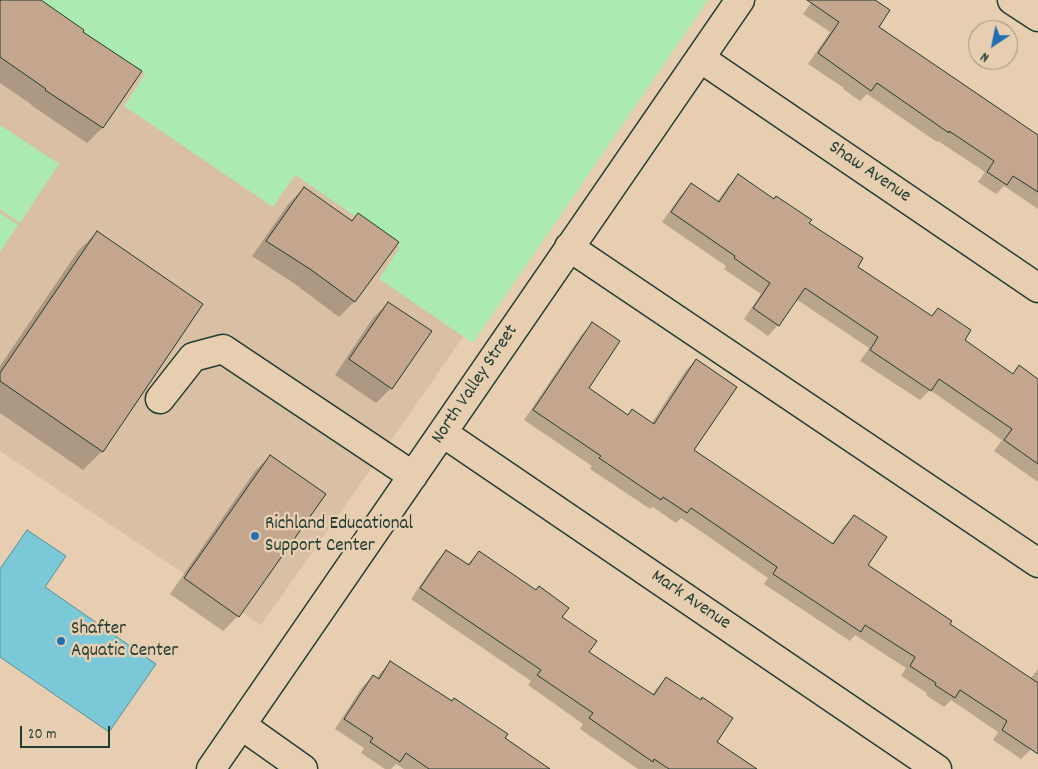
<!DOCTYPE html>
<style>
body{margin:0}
#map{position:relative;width:1038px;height:769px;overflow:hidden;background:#e8ceb0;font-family:Dekko,sans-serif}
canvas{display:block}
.north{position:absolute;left:968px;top:20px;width:50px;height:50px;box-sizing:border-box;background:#e8ceb0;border:1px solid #98947e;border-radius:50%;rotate:214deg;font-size:14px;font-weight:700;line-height:20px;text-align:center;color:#1f3d34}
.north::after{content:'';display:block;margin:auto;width:18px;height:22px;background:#1f6fb2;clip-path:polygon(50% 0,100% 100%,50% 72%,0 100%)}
.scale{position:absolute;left:20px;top:726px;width:90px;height:22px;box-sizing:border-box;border:2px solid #1f3d34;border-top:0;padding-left:6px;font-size:15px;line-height:18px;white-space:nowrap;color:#1f3d34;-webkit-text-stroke:4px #e8ceb0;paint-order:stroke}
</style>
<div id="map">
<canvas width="1038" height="769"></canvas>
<div class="north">N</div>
<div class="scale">20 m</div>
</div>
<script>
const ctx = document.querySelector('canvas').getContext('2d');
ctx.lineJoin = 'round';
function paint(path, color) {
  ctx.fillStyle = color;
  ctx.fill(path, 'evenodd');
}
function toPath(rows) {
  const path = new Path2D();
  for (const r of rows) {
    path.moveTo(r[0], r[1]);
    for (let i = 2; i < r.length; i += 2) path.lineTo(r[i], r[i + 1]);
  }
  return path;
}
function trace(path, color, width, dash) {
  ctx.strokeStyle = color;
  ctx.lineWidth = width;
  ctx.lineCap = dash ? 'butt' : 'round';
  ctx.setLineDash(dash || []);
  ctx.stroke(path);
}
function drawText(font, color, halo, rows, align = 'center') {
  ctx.font = font + ' Dekko,sans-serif';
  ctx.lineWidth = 5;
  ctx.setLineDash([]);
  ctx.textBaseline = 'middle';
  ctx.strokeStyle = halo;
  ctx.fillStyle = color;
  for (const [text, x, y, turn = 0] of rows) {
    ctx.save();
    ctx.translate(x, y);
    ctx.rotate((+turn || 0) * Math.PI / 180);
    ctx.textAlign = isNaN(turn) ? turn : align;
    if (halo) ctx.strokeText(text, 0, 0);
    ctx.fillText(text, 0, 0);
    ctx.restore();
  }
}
paint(toPath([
 [0,0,696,0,411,412,261,625,0,451]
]), '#d9bfa4');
paint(toPath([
 [37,0,708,0,473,343,379,279,400,247,295,175,273,207,124,106,145,74],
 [0,125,59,164,20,223,0,209],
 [0,213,18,225,0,252]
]), '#abeab1');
const water = toPath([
 [27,530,66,556,45,587,156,664,109,732,0,657,0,569,27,530]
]);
paint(water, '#7bc8d9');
trace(water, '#569097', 1);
paint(toPath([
 [0,0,36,0,140,72,102,128,87,143,31,105,32,105,0,83],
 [813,0,873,0,878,27,1030,131,1031,130,1038,135,1038,209,1004,186,996,194,978,182,985,172,938,141,937,142,867,94,860,101,843,89,844,88,808,64,830,32,803,14],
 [738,176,808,224,856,267,931,317,938,310,963,340,1012,375,1019,367,1038,380,1038,482,994,451,1002,440,930,390,920,400,860,361,869,348,796,299,778,325,768,336,744,319,761,294,724,269,726,266,662,222,681,195,691,184,717,202,728,186],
 [304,188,351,222,358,214,397,242,354,302,339,317,295,284,252,256,289,203],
 [97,232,102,451,83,470,0,413,0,366,78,251],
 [388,303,391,388,376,403,335,375,373,318],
 [592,324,587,389,627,416,651,424,686,370,696,360,692,450,831,545,844,526,854,516,866,565,948,624,1030,679,1038,669,1038,739,1031,749,1021,759,993,740,998,732,951,700,944,707,926,695,927,693,901,676,906,668,855,635,850,641,764,584,768,578,709,537,681,518,676,523,653,507,650,509,590,469,592,466,524,420,582,334],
 [270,456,324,494,238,616,223,631,170,594,255,471],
 [446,551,467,565,479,552,561,618,587,652,652,695,656,689,667,678,715,743,754,769,638,769,580,729,583,724,528,685,531,681,411,599,436,562],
 [390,663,503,739,548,769,404,769,396,764,391,769,385,769,361,753,364,748,335,729,362,687,373,676,376,679,380,673]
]), '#0003');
const building = toPath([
 [0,0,41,0,84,30,83,32,142,71,103,128,45,90,46,89,0,57,0,0],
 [807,0,875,0,890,10,879,27,1038,135,1038,192,1013,176,1007,185,987,172,994,161,949,131,949,133,877,83,871,91,853,78,818,53,839,22,807,0],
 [738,174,774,199,776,196,812,220,809,223,863,258,858,267,932,316,938,308,971,330,965,340,1013,374,1019,365,1038,379,1038,464,1004,440,1012,429,939,379,931,391,870,350,878,337,805,288,779,326,753,308,770,283,734,258,735,256,671,212,691,183,719,202,738,174],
 [304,187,352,221,358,213,399,242,355,302,310,269,266,241,304,187],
 [97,231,203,304,103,452,0,381,0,373,97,231],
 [388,302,432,331,392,389,349,359,388,302],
 [592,322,620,341,589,388,628,415,632,409,654,424,696,359,737,387,694,450,833,544,854,515,887,537,868,565,952,621,950,624,1038,683,1038,754,1002,730,1007,721,960,690,955,698,935,685,936,683,910,666,915,657,865,625,861,632,773,574,777,567,719,527,691,508,687,513,663,497,661,500,599,458,601,456,533,410,592,322],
 [270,455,326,494,239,617,184,578,270,455],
 [446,550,469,565,479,551,536,590,539,586,569,608,562,617,597,641,589,652,654,695,666,677,701,700,702,697,733,718,717,742,757,769,669,769,654,759,653,762,589,718,593,713,537,675,541,670,420,588,446,550],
 [390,661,452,701,454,698,508,734,505,738,550,769,429,769,406,753,400,762,370,742,373,738,344,719,373,675,379,679,390,661]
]);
paint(building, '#c4a68e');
trace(building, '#1f3d34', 1);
const minor = toPath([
 [1012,0,1038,17],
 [700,58,1038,288],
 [569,247,1038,563],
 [160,399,193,357,223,349,413,476],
 [443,433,937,769],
 [241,725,303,769],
 [211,769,740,0]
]);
trace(minor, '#1f3d34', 31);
trace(minor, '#e8ceb0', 28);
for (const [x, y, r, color] of [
 [255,536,5,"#1f6fb2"],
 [61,641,5,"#1f6fb2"]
]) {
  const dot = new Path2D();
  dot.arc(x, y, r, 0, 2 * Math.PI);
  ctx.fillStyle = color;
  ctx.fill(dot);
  trace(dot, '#e8ceb0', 2);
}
drawText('19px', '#1f3d34', '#e8ceb0', [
 ["Shaw Avenue",869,173,34],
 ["North Valley Street",476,385,-56],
 ["Mark Avenue",690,601,34]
]);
drawText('19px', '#1f3d34', '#e8ceb0', [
 ["Richland Educational",265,525],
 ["Support Center",265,547],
 ["Shafter",71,630],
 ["Aquatic Center",71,652]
], 'left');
</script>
